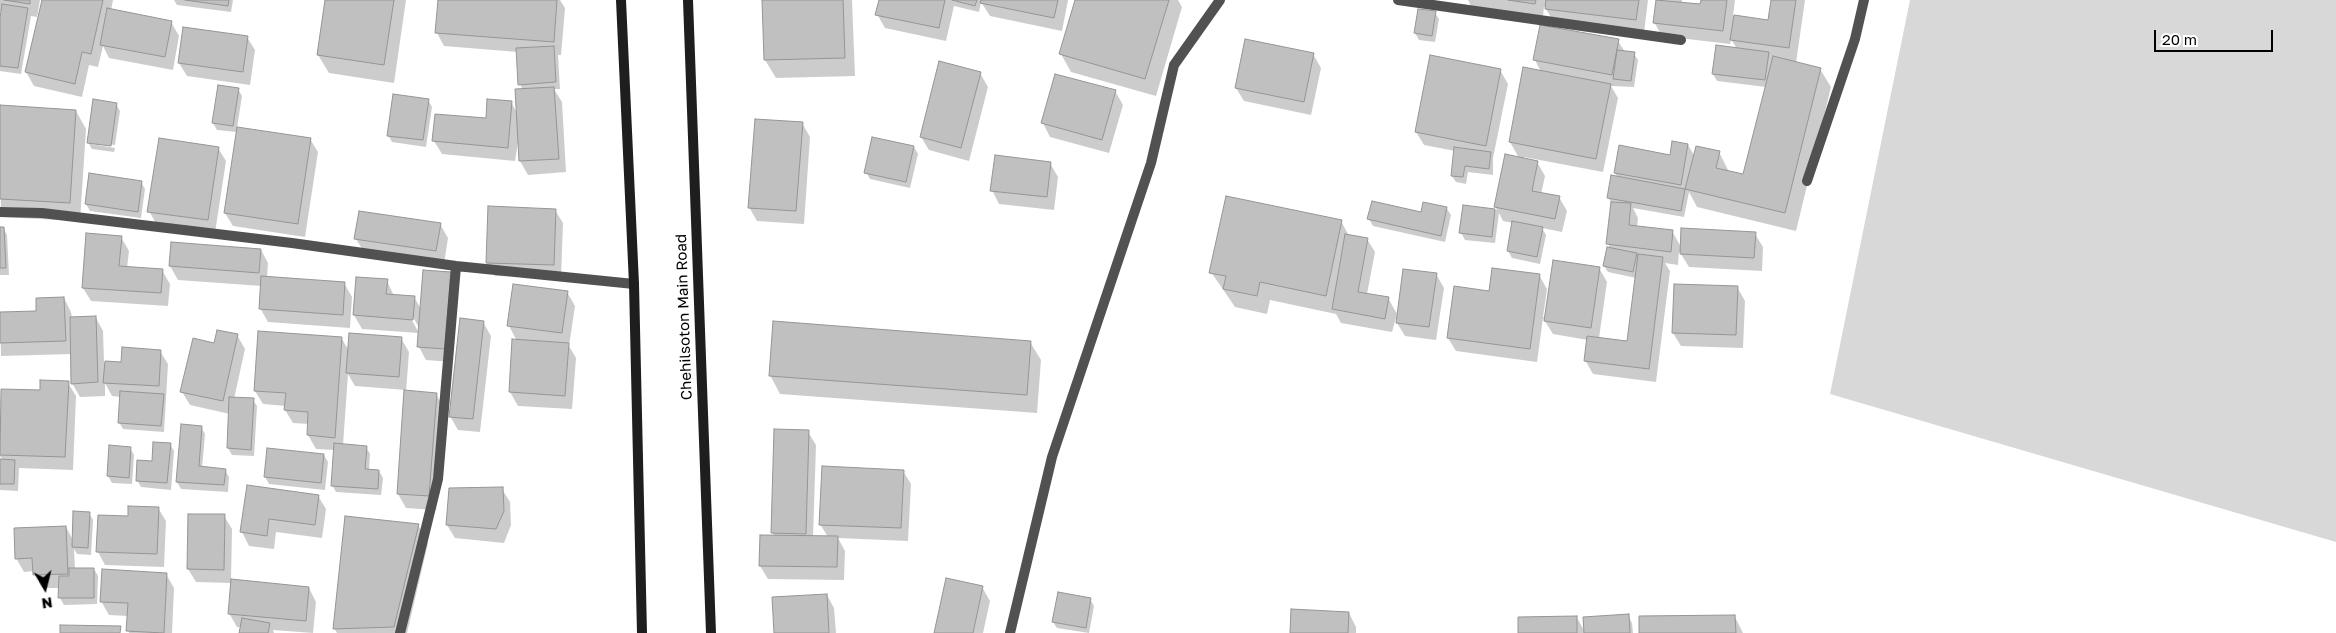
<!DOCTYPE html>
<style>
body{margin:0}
#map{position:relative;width:2336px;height:633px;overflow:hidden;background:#fff;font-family:"Golos Text",sans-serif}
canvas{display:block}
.north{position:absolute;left:20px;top:563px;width:50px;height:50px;-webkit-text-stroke:4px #fff;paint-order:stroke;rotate:172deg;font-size:14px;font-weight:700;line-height:20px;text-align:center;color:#000}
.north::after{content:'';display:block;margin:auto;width:18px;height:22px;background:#000;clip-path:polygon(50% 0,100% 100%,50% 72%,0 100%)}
.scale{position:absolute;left:2154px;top:30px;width:119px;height:22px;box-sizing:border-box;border:2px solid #000;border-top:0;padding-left:6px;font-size:15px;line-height:18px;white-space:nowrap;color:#000;-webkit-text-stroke:4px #fff;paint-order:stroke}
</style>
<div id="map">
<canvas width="2336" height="633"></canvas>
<div class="north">N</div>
<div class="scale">20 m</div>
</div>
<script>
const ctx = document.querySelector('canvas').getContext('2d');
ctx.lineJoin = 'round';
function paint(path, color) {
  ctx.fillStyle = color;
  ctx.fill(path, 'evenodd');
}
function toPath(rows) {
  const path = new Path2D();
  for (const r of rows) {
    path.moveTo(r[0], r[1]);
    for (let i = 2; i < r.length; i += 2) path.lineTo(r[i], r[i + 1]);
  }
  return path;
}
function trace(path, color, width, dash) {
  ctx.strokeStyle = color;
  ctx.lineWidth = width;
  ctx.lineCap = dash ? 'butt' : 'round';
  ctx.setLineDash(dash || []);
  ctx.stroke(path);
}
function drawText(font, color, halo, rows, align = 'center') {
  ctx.font = font + ' "Golos Text",sans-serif';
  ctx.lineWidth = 4;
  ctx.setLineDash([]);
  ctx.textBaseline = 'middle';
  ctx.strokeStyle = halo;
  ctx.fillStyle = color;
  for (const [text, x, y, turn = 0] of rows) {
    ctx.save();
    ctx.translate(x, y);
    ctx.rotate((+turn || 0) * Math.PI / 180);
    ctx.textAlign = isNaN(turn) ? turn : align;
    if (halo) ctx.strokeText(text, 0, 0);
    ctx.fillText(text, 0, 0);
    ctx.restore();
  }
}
paint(toPath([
 [1910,0,2336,0,2336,542,1830,394]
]), '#d8d8d8');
paint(toPath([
 [0,0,40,0,37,17,31,16,21,74,0,71,0,25,2,12,0,11],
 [43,0,113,0,111,10,171,22,179,36,173,70,109,58,103,46,98,67,89,65,82,97,34,86,26,72],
 [174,0,233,0,231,12,177,5],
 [327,0,406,0,394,83,329,73,318,55],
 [439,0,560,0,565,8,561,55,558,55,560,89,554,89,562,102,566,172,528,175,520,161,519,136,515,161,442,154,434,141,487,120,511,102,517,113,523,90,520,84,518,52,444,46,437,33],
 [763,0,852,0,855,76,776,78,765,60],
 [880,0,1068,0,1062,31,990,16,981,2,979,12,954,6,946,41,885,28,877,14],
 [1077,0,1178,0,1182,7,1156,96,1071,72,1061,54],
 [1468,0,1648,0,1644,33,1554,22,1544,6,1543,17,1471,6],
 [1657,0,1682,0,1682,3,1701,5,1702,0,1735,0,1733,16,1769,21,1772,0,1805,0,1796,63,1820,69,1831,87,1796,231,1697,207,1689,192,1684,217,1633,208,1638,218,1637,227,1672,231,1681,247,1755,234,1763,247,1762,271,1689,267,1679,251,1678,265,1665,263,1670,271,1656,382,1593,374,1585,360,1588,340,1553,334,1543,318,1537,362,1456,351,1448,338,1490,292,1539,275,1547,289,1543,317,1545,318,1599,268,1607,282,1599,338,1628,342,1636,278,1608,272,1604,266,1609,246,1612,204,1608,197,1618,178,1615,173,1671,156,1688,145,1695,157,1719,152,1729,172,1744,176,1766,87,1717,81,1713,74,1737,49,1731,39,1730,44,1662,36,1654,22],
 [1435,13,1439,19,1435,42,1419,40,1415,33],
 [247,37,255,50,250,85,187,76,179,63],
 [1618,41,1625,52,1634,54,1638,60,1634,87,1611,86,1618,98,1603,172,1524,157,1524,159,1537,162,1545,176,1541,194,1559,197,1567,211,1562,232,1542,228,1546,235,1540,264,1512,258,1508,251,1513,223,1503,221,1499,213,1495,243,1465,240,1461,233,1464,207,1497,210,1495,207,1519,158,1510,142,1524,68,1541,72,1535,60],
 [1313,54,1321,68,1311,115,1244,101,1236,88],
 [1500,70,1508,84,1493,158,1493,175,1468,172,1466,184,1456,182,1452,176,1455,151,1424,145,1416,132],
 [980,73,988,87,969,161,929,150,921,137],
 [238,89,242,96,237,128,310,139,318,152,305,237,233,226,225,213,237,132,217,130,213,123],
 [1115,91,1123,105,1109,153,1050,137,1043,123],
 [428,100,432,107,426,147,392,142,388,135],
 [116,104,120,111,115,145,91,142,91,144,115,148,114,152,92,149,88,142],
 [0,106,76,111,86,129,80,221,1,217],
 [802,123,810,137,804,224,757,221,749,207],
 [914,147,918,154,910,188,870,179,866,172],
 [218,148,226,161,215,233,157,225,149,211],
 [1050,163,1058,177,1054,210,999,204,992,190],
 [141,182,145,189,141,218,90,211,86,204],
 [1447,209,1451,215,1445,242,1373,226,1369,219],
 [555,210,563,223,561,278,495,276,487,263],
 [1341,221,1349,236,1367,239,1375,252,1367,294,1388,298,1397,314,1392,332,1341,323,1336,314,1270,300,1267,314,1235,307,1211,272],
 [440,224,448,238,444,264,364,252,356,239],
 [3,228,7,235,9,275,0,275,0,229],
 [121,237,129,251,127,268,162,270,170,284,168,306,91,301,83,288],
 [172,244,261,250,268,263,267,278,344,283,352,297,350,328,268,322,260,308,262,286,178,280,170,266],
 [1436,274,1444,288,1436,340,1405,336,1397,323],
 [357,279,387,281,394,296,414,297,452,362,426,360,419,347,420,329,411,314,409,315,419,333,362,329,354,315],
 [1737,287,1745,301,1743,348,1681,346,1673,333],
 [567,292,575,306,569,346,576,358,572,409,518,406,510,392,517,341,509,326],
 [64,298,71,312,72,318,96,318,103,331,104,362,122,363,160,351,168,364,164,432,123,429,119,422,121,397,112,396,105,383,105,396,80,397,72,383,72,354,1,356,0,313,37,312],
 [483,322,491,336,480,432,458,430,450,416],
 [237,335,245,349,234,399,253,400,257,406,254,456,232,455,228,448,230,414,190,405,182,392,215,344],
 [401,338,409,352,406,392,436,394,444,408,436,510,406,508,398,494,406,390,355,386,348,374,343,445,366,447,370,454,369,471,379,471,383,478,381,495,336,492,332,485,335,450,316,449,308,435,309,424,293,423,285,410,286,406,263,404,255,391,342,339,349,351],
 [1030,342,1041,360,1037,413,780,394,770,375],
 [68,383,76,396,73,470,19,468,18,491,0,490,0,460,3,460,0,456,2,390,41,391],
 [201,427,205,434,202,468,225,470,229,477,228,492,181,489,177,482],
 [808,432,816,445,813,537,828,537,820,524,903,471,911,484,908,541,838,538,845,551,844,580,768,579,760,566,774,536,772,532],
 [170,444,174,451,171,490,141,487,137,480],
 [130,448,134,455,132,484,112,483,108,476],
 [324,455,328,462,325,490,269,484,265,477],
 [248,486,318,496,326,509,322,538,276,532,274,549,249,546,242,532],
 [502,489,510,502,511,525,504,543,455,538,447,525],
 [158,508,166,521,164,567,105,565,98,552],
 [89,513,93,520,91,555,77,554,74,549,75,569,94,569,98,576,97,604,64,605,60,598,60,588,42,588,34,571,24,572,16,558,66,527,73,540],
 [224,516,232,529,231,580,309,588,316,602,313,633,273,630,274,633,241,633,242,627,237,627,229,613,232,583,196,582,188,569],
 [418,525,428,543,407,633,337,633,334,628],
 [166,574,174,588,172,633,129,633,128,616,109,615,101,601],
 [982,587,990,601,983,633,935,633],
 [827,595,834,608,836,633,776,633],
 [1090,599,1094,606,1089,633,1057,628,1053,622],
 [1349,613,1356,627,1356,633,1291,633],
 [1628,616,1632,623,1633,633,1519,633,1577,618,1585,632],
 [1735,617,1743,633,1641,633]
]), '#0003');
const building = toPath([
 [4,0,30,0,30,4,4,0],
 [42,0,103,0,91,54,82,52,75,84,25,72,42,0],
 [185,0,229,0,228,6,185,0],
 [325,0,394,0,384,65,317,55,325,0],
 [438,0,557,0,554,42,435,33,438,0],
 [762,0,843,0,845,58,764,60,762,0],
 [879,0,945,0,939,28,875,15,879,0],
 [952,0,977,0,975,6,952,0],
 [981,0,1058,0,1054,18,980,3,981,0],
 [1075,0,1169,0,1145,79,1059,54,1075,0],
 [1508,0,1536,0,1535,4,1508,0],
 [1546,0,1639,0,1636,20,1545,9,1546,0],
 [1656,0,1700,4,1701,0,1727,0,1723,31,1653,23,1656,0],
 [1771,0,1796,0,1789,48,1730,40,1734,15,1768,20,1771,0],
 [2,4,28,8,18,68,0,66,0,18,2,4],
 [107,8,172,21,165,57,100,45,107,8],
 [1418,9,1436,11,1432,36,1414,33,1418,9],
 [1540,25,1619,39,1612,75,1533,60,1540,25],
 [183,27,248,36,243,72,178,63,183,27],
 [1245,39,1314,53,1304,102,1235,88,1245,39],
 [1716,45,1769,52,1765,80,1712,74,1716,45],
 [554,46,556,82,518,85,516,48,554,46],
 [1617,50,1635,52,1631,81,1613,79,1617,50],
 [1430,55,1501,69,1486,146,1415,132,1430,55],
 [1773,56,1821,68,1785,213,1685,189,1696,146,1720,151,1716,168,1743,174,1773,56],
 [939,61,981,72,961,148,920,137,939,61],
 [1523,67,1611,84,1596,159,1509,142,1523,67],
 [1055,74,1116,90,1102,140,1041,123,1055,74],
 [218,85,239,88,233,126,212,123,218,85],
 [554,87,559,159,519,161,515,89,554,87],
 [393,94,429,99,423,140,387,136,393,94],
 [93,99,117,103,111,146,87,143,93,99],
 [487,99,512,101,508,148,432,141,435,114,486,118,487,99],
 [0,105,76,110,70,203,0,199,0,105],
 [755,119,803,122,796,211,748,208,755,119],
 [237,127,311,138,298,224,224,213,237,127],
 [872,137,914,146,906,182,864,173,872,137],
 [159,138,219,147,208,220,147,212,159,138],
 [1672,141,1688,144,1681,185,1614,173,1619,145,1670,155,1672,141],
 [1454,147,1491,152,1489,169,1465,166,1463,177,1451,176,1454,147],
 [1505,154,1538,161,1532,191,1560,196,1555,219,1494,207,1505,154],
 [995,155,1051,162,1047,197,990,191,995,155],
 [89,173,142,181,138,212,85,204,89,173],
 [1611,175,1685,189,1681,211,1607,198,1611,175],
 [1226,196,1342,220,1326,296,1260,282,1257,296,1223,289,1226,276,1209,273,1226,196],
 [1372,201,1421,212,1423,202,1447,207,1441,236,1367,219,1372,201],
 [1611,202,1631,203,1629,225,1673,230,1671,252,1606,244,1611,202],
 [1463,205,1495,209,1492,237,1459,233,1463,205],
 [488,206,556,209,554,265,486,263,488,206],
 [359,211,441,223,436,251,354,239,359,211],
 [1512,221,1543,227,1537,257,1507,251,1512,221],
 [0,227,4,227,6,268,0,268,0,227],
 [1681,228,1756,232,1754,258,1680,254,1681,228],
 [86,233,122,236,119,266,163,269,161,293,82,288,86,233],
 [1345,234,1368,238,1358,292,1389,297,1385,319,1332,309,1345,234],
 [171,242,261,249,259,273,169,266,171,242],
 [1607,247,1637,253,1633,272,1603,266,1607,247],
 [1638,254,1663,257,1649,369,1584,361,1587,336,1627,341,1638,254],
 [1553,260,1600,267,1591,328,1544,321,1553,260],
 [1492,268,1540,274,1530,349,1447,338,1454,286,1489,291,1492,268],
 [1403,269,1437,273,1429,327,1396,323,1403,269],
 [423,270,451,272,445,349,417,347,423,270],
 [261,276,345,282,343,315,259,309,261,276],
 [356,277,388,279,386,294,415,296,413,320,353,315,356,277],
 [513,284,568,291,562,333,507,326,513,284],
 [1674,284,1738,286,1736,335,1672,333,1674,284],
 [64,297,66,341,0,343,0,312,36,311,36,298,64,297],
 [96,316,98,382,71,384,70,317,96,316],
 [460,318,484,321,473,419,449,417,460,318],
 [773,321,1031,341,1027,395,769,376,773,321],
 [217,330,238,334,223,401,180,392,193,338,214,343,217,330],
 [258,331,342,337,335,438,307,435,308,412,284,410,286,393,254,391,258,331],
 [349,333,402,337,399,377,346,373,349,333],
 [512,339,569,343,565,396,509,392,512,339],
 [122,347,161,350,159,386,103,383,105,361,121,362,122,347],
 [40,380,69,381,65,457,0,455,1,389,40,390,40,380],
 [404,390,437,393,429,496,397,494,404,390],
 [120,391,164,394,161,426,118,423,120,391],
 [229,397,254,398,251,450,227,448,229,397],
 [181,424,202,426,199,466,226,469,224,485,176,482,181,424],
 [774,429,809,430,806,534,771,533,774,429],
 [153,442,171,443,167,483,136,481,137,460,152,461,153,442],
 [334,443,367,446,365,469,379,470,378,489,331,486,334,443],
 [109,445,131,447,129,478,107,476,109,445],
 [267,448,324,454,321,483,264,477,267,448],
 [0,459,15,460,14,484,0,484,0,459],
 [822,466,904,470,901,528,819,525,822,466],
 [247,485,319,495,315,525,269,519,267,536,240,532,247,485],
 [503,487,504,511,496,529,446,525,449,488,503,487],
 [128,506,159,507,157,554,96,552,98,515,128,516,128,506],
 [73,511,90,512,88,548,72,547,73,511],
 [188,514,225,514,224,570,187,569,188,514],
 [345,516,419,524,394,627,333,629,345,516],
 [66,526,68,574,33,575,32,558,15,559,14,528,66,526],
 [760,535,838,536,837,567,759,566,760,535],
 [69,568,94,568,94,598,58,598,59,576,69,576,69,568],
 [102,569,167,573,164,633,126,631,128,603,100,602,102,569],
 [946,578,983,586,973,633,934,633,946,578],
 [231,579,309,587,306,621,228,614,231,579],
 [1058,592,1091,598,1086,628,1052,622,1058,592],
 [827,594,829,633,774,633,772,597,827,594],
 [1291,609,1349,612,1348,633,1290,633,1291,609],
 [1629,614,1630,633,1584,633,1583,617,1629,614],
 [1735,615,1736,633,1639,633,1639,616,1735,615],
 [1577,616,1577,633,1518,633,1518,617,1577,616],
 [242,618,270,623,268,633,239,633,242,618],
 [60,625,121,626,120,633,60,633,60,625]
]);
paint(building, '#c0c0c0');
trace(building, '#959595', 1);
trace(toPath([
 [1807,181,1855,39,1864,0]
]), '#515151', 10);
trace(toPath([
 [1398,0,1681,40],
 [0,212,42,213,292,243,456,266,634,284],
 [400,633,438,479,456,266],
 [1010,633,1052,457,1151,163,1174,65,1220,0]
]), '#515151', 10);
trace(toPath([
 [621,0,634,284,642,633],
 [688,0,711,633]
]), '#1e1e1e', 10);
drawText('15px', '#000', '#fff', [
 ["Chehilsoton Main Road",684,317,-92]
]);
</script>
